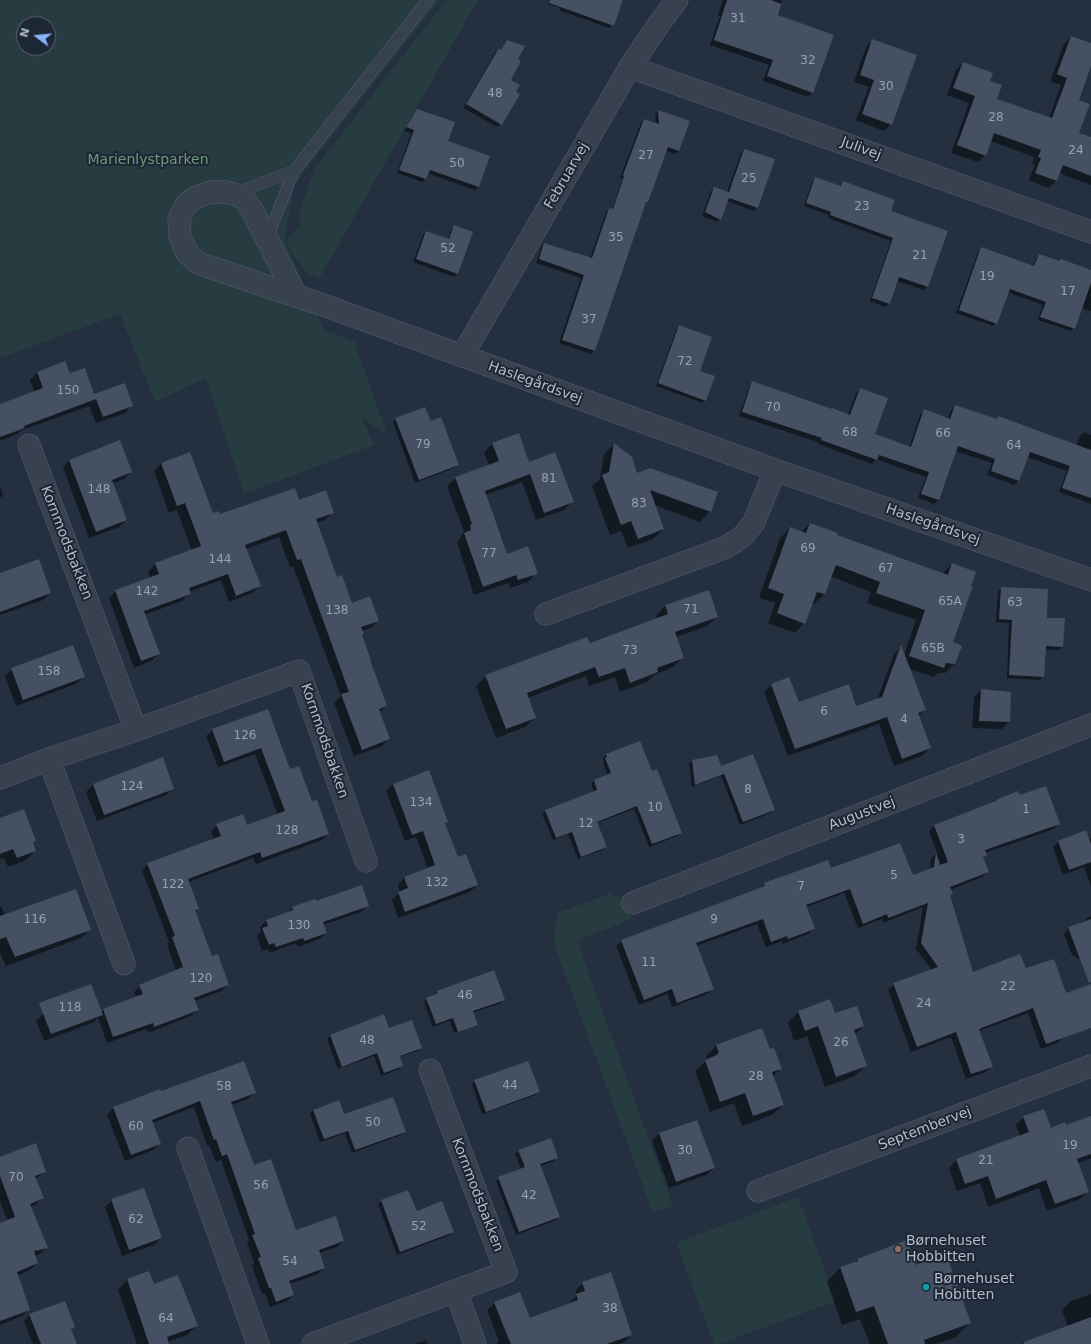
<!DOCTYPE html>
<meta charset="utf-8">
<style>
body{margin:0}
#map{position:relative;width:1091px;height:1344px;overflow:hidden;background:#242f3f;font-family:"DejaVu Sans",sans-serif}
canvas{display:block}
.north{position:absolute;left:16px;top:16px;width:40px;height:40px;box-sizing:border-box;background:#1d2634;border:1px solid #596270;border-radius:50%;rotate:286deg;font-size:11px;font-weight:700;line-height:16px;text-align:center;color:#b4bcca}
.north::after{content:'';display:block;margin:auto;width:14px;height:18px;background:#89b1f9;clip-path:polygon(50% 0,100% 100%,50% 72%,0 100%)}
</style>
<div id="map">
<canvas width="1091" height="1344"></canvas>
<div class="north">N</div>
</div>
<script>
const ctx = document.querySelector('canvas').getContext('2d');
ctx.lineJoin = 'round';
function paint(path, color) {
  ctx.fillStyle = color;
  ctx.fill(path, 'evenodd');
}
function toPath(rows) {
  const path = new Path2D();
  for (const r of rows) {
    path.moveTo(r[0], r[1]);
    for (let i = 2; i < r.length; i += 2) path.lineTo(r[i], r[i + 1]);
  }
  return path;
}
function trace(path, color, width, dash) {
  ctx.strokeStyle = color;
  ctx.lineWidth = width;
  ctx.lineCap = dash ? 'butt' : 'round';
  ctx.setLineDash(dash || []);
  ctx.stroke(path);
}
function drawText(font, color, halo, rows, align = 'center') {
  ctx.font = font + ' "DejaVu Sans",sans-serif';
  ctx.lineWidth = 4;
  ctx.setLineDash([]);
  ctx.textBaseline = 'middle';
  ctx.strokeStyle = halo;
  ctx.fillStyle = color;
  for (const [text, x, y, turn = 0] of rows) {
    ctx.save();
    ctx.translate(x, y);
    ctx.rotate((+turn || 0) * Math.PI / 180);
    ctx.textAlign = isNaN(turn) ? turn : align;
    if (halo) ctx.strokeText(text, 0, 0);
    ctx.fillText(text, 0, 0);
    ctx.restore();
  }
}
paint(toPath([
 [0,0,440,0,312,161,294,186,285,241,324,330,354,341,387,434,362,418,374,445,244,494,206,378,155,402,120,314,0,358],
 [24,24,48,24,48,48,24,48],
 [446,0,478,0,319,279,309,274,300,265,292,253,286,241,300,226,299,211,316,167],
 [611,893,615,897,624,896,632,919,577,941,673,1206,653,1213,554,944,557,913],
 [798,1197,836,1301,720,1344,714,1344,676,1243]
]), '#263c40');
paint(toPath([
 [550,0,622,0,613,25,609,28,559,10,560,8,548,4],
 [723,0,782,0,776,16,813,92,808,97,763,81,769,65,710,45,720,16,718,15],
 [1071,37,1091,44,1091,63,1078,100,1078,133,1091,138,1091,185,1059,173,1056,181,1049,188,1029,180,1035,165,1032,164,1034,157,991,141,985,155,978,162,951,153,969,103,947,95,956,70,963,63,989,81,996,99,1049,118,1061,85,1050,81,1064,44],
 [873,40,891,124,884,131,856,120,869,87,854,82,866,47],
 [507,41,517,60,510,80,501,124,497,127,463,108,495,53,499,49,500,50],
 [417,110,447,142,478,187,475,190,427,173,425,179,422,182,397,173,411,133,404,131,414,114],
 [658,111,679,151,675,154,666,151,647,202,643,205,594,351,591,354,559,343,581,278,536,263,541,247,544,244,590,259,606,212,609,209,612,210,622,179,620,178,641,123,644,120,656,124,655,114],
 [744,150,757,208,754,211,727,201,720,219,717,222,702,216,711,191,714,188,727,192,741,153],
 [816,178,839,187,843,182,890,212,947,232,927,287,924,290,897,281,889,304,885,307,870,301,891,241,828,218,829,215,804,206,812,182],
 [454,227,457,274,454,277,413,262,423,235,426,232,448,240,451,230],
 [982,248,1033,267,1036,258,1039,255,1091,271,1091,311,1081,308,1074,328,1071,331,1038,320,1043,305,1007,292,996,323,993,326,956,313,978,252],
 [679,326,699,372,705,400,702,403,656,386,676,330],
 [37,373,69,375,94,396,132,405,125,413,96,423,89,406,20,431,17,434,0,441,0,405,35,392,30,380],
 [753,382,848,415,856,393,860,389,874,435,909,448,920,415,925,411,948,419,951,410,955,406,995,420,998,418,1076,446,1080,436,1084,432,1091,435,1091,504,1059,492,1067,471,1027,457,1018,481,1014,485,987,475,992,463,955,451,938,500,934,504,918,498,926,477,876,459,872,464,818,444,818,442,739,416,749,387],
 [396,419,430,422,458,465,454,468,415,483,393,422],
 [518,435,529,463,572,502,564,510,536,520,522,482,485,495,506,555,536,573,528,582,510,588,508,583,474,595,457,542,462,536,462,534,464,532,447,486,456,478,489,465,484,453,492,444],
 [614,444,637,474,710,511,700,522,654,505,663,529,653,539,628,548,621,531,610,535,592,486,600,479,604,454],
 [190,453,212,514,220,515,298,501,333,512,325,520,316,523,336,578,352,604,378,620,371,628,361,631,361,635,386,706,380,712,389,738,382,746,354,756,334,703,341,696,293,566,290,567,279,537,246,549,260,586,252,593,229,602,221,580,189,592,190,593,182,601,144,615,159,654,151,661,134,668,109,598,116,591,150,578,148,572,155,564,192,551,177,510,169,513,154,471,161,463],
 [70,460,131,472,124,479,112,484,126,520,119,527,89,538,63,467],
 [0,487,3,495,0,498],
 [810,524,836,536,942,574,952,564,952,643,955,663,945,673,938,673,934,677,909,669,925,710,918,716,930,748,922,756,894,766,879,724,788,756,764,692,771,685,788,678,798,704,856,708,877,700,894,654,901,647,904,655,916,620,867,603,871,592,830,576,824,594,814,604,812,603,804,623,795,633,768,623,775,603,759,598,780,538,790,528,801,532],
 [0,574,50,593,43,600,0,615],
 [1001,588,1045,619,1062,647,1059,650,1045,649,1043,676,1040,680,1007,678,1009,623,996,622,998,591],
 [665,606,717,617,707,626,676,637,683,657,673,667,654,675,647,682,620,692,615,677,589,686,586,676,527,698,535,717,525,727,496,738,476,686,486,676,589,644,657,620,656,616],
 [12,669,83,677,76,684,16,706,5,676],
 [981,690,1009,722,1002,729,972,728,974,697],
 [268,710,290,771,311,803,328,834,322,840,256,864,253,858,188,882,198,908,195,912,211,957,228,985,222,991,194,1001,198,1010,191,1016,148,1033,146,1029,107,1043,98,1018,94,1022,44,1041,36,1021,43,1014,101,1012,103,1010,136,998,134,992,140,986,176,971,167,944,169,942,142,870,148,864,214,839,211,831,217,825,247,826,278,815,255,754,218,767,206,736,213,730],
 [606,755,651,772,680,832,677,836,649,847,634,809,597,823,606,847,602,850,578,859,568,834,553,840,542,814,545,811,594,793,591,784,594,781,608,776,603,762,604,761,603,759],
 [162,758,173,788,166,795,97,821,86,792,93,785],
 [692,761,721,768,722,767,774,809,771,813,740,825,721,776,692,787,689,764],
 [428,771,447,821,445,824,457,858,477,885,470,892,398,918,392,900,400,892,398,885,404,878,428,869,416,837,405,841,386,791,393,784],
 [1019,797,1059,823,1054,829,985,853,985,855,982,858,987,872,982,877,950,890,951,894,949,897,972,973,1025,970,1065,994,1091,985,1091,1022,1062,1038,1057,1043,1041,1049,1028,1013,979,1031,992,1066,986,1072,966,1079,951,1037,911,1052,888,990,894,984,932,970,916,949,923,907,883,923,882,919,858,928,844,893,806,907,814,929,808,934,783,944,782,941,766,947,757,924,696,946,712,988,707,994,672,1007,667,994,639,1005,616,946,622,941,760,889,765,884,830,870,912,876,930,870,931,858,937,853,929,831,934,826,993,804,996,800],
 [0,819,35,841,32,843,35,851,26,860,8,867,4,858,0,859],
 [1091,838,1091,886,1084,867,1063,875,1053,847,1058,842],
 [315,900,316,903,368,905,361,912,323,925,326,933,320,939,298,947,296,943,270,953,268,949,262,951,257,936,261,931,260,927,267,920,287,913,292,908],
 [0,906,1,906,5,916,90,929,81,938,6,966,0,953],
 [1090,916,1091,916,1091,965,1072,955,1064,934,1069,928,1084,921],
 [494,972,504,999,501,1003,472,1013,477,1025,474,1027,474,1025,454,1033,450,1021,433,1027,424,1002,427,998,434,995,437,992],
 [830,1001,834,1014,863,1026,855,1035,866,1065,855,1076,825,1087,807,1036,794,1041,788,1023,798,1012],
 [383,1015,388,1029,421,1047,418,1051,399,1057,402,1065,399,1069,381,1076,374,1056,338,1069,327,1039,330,1036],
 [716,1046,769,1051,780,1069,773,1077,783,1105,772,1115,742,1126,734,1103,710,1112,695,1071,707,1060,706,1056],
 [475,1081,539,1092,535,1095,482,1114,472,1084],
 [159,1091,160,1092,255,1092,248,1099,231,1105,253,1166,296,1231,343,1241,337,1247,319,1253,324,1267,318,1274,289,1284,293,1295,287,1301,270,1307,265,1293,262,1294,252,1266,254,1263,247,1242,249,1240,221,1160,216,1162,209,1145,207,1146,194,1107,152,1123,160,1144,153,1150,125,1161,107,1115,113,1108],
 [313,1110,344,1116,405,1131,401,1135,352,1153,345,1133,320,1142,310,1114],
 [1024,1117,1050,1129,1065,1126,1091,1117,1091,1158,1078,1163,1088,1191,1080,1199,1047,1211,1039,1188,988,1207,980,1183,957,1191,949,1168,957,1160,1020,1136,1016,1125],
 [696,1121,714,1168,706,1175,669,1188,652,1141,659,1134],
 [519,1151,557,1157,554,1161,540,1166,559,1217,556,1220,516,1235,496,1181,499,1178,521,1169,515,1154],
 [0,1158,45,1171,36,1179,42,1198,35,1205,30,1207,47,1247,40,1254,35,1256,37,1263,30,1270,17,1276,29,1309,22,1316,0,1325,0,1225,8,1222,0,1201],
 [112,1200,161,1238,154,1245,122,1256,105,1207],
 [382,1201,453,1232,450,1235,397,1255,378,1204],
 [857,1260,915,1266,969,1323,956,1337,936,1344,870,1344,860,1319,842,1325,827,1282,840,1268,854,1264],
 [148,1273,153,1286,197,1325,187,1335,167,1342,168,1344,137,1344,118,1290,127,1280],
 [583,1283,631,1335,624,1342,619,1344,496,1344,499,1341,487,1310,495,1303,529,1319,569,1305,569,1303,577,1295,575,1291],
 [495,1305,497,1305,510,1338,508,1339],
 [1091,1294,1091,1344,1021,1344,1068,1326,1062,1310,1071,1301],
 [30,1315,73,1327,71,1330,76,1344,33,1344,24,1321],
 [426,1340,428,1344,415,1344]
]), '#0007');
paint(toPath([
 [550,0,623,0,614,26,549,3],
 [727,0,771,0,781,4,778,15,834,35,813,93,767,76,773,60,714,40],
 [1071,36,1091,43,1091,66,1079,100,1090,104,1079,133,1091,137,1091,176,1063,165,1057,181,1035,173,1041,158,1038,157,1041,150,994,133,986,156,957,145,975,96,953,88,963,62,993,73,990,81,1002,85,997,99,1052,118,1067,78,1057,74],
 [872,39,917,55,892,125,862,114,874,80,860,75],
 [507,40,525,46,518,59,521,61,511,80,520,85,516,92,520,94,502,125,466,104,499,48,501,50],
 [417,109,455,122,448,141,490,156,479,187,430,170,426,179,399,170,414,130,406,127],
 [658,110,690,121,679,151,668,147,648,202,646,202,595,351,562,340,584,275,539,259,544,243,592,258,609,208,613,209,624,176,623,175,644,119,659,124],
 [744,149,775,159,758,208,729,198,721,220,705,212,714,187,729,192],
 [815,177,841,186,843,181,895,200,891,211,948,231,928,287,899,277,890,304,872,298,893,238,830,215,831,212,806,203],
 [454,225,473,232,458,274,416,259,426,231,449,239],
 [981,247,1034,266,1039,254,1060,261,1061,259,1091,270,1091,283,1075,329,1040,317,1046,302,1010,289,997,324,959,310],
 [679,325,712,337,700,371,715,376,706,401,658,383],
 [65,361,70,373,85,368,94,394,125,383,133,406,103,417,96,399,24,426,25,428,0,437,0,404,43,388,37,372],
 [752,381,832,409,832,408,850,415,860,388,888,398,875,434,911,447,924,409,950,419,955,405,997,419,998,416,1091,450,1091,498,1062,488,1070,466,1030,452,1019,481,991,471,995,459,958,446,939,500,921,494,929,472,879,455,877,460,821,440,822,438,742,412],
 [425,407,431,421,441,417,459,465,419,480,395,418],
 [519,433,529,462,555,452,574,502,544,513,530,474,485,491,507,554,528,546,538,574,518,580,516,575,483,587,464,533,471,530,470,525,472,524,455,477,499,461,492,443],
 [120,440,132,472,112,480,127,520,96,532,69,460],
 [614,443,632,457,637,473,650,468,718,492,711,512,650,490,664,529,638,539,631,521,621,525,602,475,609,472],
 [190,452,213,513,219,511,220,514,295,488,299,500,326,490,334,513,316,519,337,577,342,575,352,603,370,596,379,621,361,627,364,634,362,635,371,660,370,660,387,706,379,709,390,739,362,750,341,694,349,692,301,559,297,560,286,530,245,545,261,586,236,596,228,574,189,588,191,594,144,611,160,654,141,661,115,590,159,574,155,563,201,546,185,503,177,506,161,463],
 [810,523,838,533,837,535,948,575,952,563,976,572,971,586,973,586,953,642,962,646,955,664,946,663,944,668,909,656,925,610,876,593,880,582,836,565,825,594,817,592,805,624,777,613,784,594,768,588,779,558,790,527,806,533],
 [39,559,51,593,0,612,0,573],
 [1001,587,1048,589,1047,618,1065,618,1063,647,1046,646,1044,677,1009,675,1012,620,999,619],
 [709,590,718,617,675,632,684,658,657,668,658,672,630,683,625,668,599,677,595,667,527,693,536,718,506,729,485,675,587,637,590,643,668,614,665,605],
 [73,645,85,677,23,700,11,668],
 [901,645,926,710,918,713,931,748,902,759,887,717,795,749,771,684,789,677,799,702,849,684,856,706,882,697],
 [981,689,1011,692,1010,722,979,721],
 [268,709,290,769,299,766,312,801,317,800,329,834,262,858,260,852,188,879,199,909,195,910,212,956,218,954,229,985,194,998,199,1010,154,1027,153,1023,113,1037,103,1009,143,994,139,985,183,967,172,937,175,936,147,863,221,836,216,824,243,814,247,825,285,811,261,748,224,762,212,729],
 [640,741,652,771,657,769,682,833,652,844,637,806,597,822,607,847,581,857,572,832,556,838,545,810,597,790,594,780,611,773,605,758,607,757,606,754],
 [753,754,775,810,743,822,721,766],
 [717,755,724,774,695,785,692,760],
 [163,757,174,789,104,815,93,784],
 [429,770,448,822,445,823,458,857,466,854,478,885,405,912,398,892,408,888,404,877,435,865,423,831,412,835,393,784],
 [1046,786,1060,824,985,850,987,855,983,857,989,872,950,887,953,894,950,895,973,972,1020,954,1026,968,1054,959,1066,993,1091,984,1091,1028,1046,1044,1033,1008,979,1029,993,1067,971,1074,956,1032,917,1047,893,983,938,967,921,943,928,903,888,918,887,914,863,924,850,889,806,905,815,929,788,939,787,936,771,942,763,919,696,943,714,989,677,1003,672,989,644,1000,621,940,765,886,764,883,828,860,831,868,900,843,913,875,934,867,936,852,940,865,948,862,934,825,996,801,996,800,1018,791,1020,795],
 [24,809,36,841,33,842,36,851,17,858,13,849,0,854,0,818],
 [1086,830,1091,844,1091,862,1069,870,1058,841],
 [362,885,369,906,323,922,327,933,304,941,303,938,276,947,274,943,269,945,262,928,268,926,266,920,293,910,292,907,315,899,316,901],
 [76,889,91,930,15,957,6,937,0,939,0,916],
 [1091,919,1091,982,1089,983,1068,927],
 [494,970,505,1000,473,1011,478,1025,458,1032,453,1018,436,1024,426,998,438,993,437,991],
 [91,984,103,1015,51,1034,39,1003],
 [830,999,835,1013,857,1006,864,1026,854,1030,867,1066,836,1077,818,1026,805,1031,798,1011],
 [384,1014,389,1028,412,1020,422,1048,400,1056,403,1066,384,1073,377,1053,342,1067,330,1035],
 [762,1028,770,1049,774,1048,782,1069,772,1072,784,1105,753,1116,745,1093,720,1102,705,1060,717,1055,717,1054,719,1053,716,1045],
 [244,1061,256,1093,231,1102,254,1165,271,1159,296,1230,336,1216,344,1241,319,1250,325,1268,289,1281,294,1295,276,1302,271,1288,269,1288,258,1258,261,1257,252,1235,255,1234,227,1154,222,1156,216,1139,214,1140,200,1101,152,1120,161,1144,131,1155,113,1107,160,1089,161,1091],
 [528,1061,540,1092,486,1112,474,1080],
 [393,1097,406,1132,355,1150,348,1131,324,1139,313,1110,339,1100,344,1114],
 [1044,1109,1051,1128,1065,1122,1066,1125,1091,1116,1091,1154,1077,1159,1089,1192,1055,1204,1046,1180,996,1199,988,1176,965,1184,956,1159,1029,1132,1023,1116],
 [697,1120,715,1168,676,1182,659,1133],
 [551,1138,558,1158,540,1164,560,1217,519,1232,498,1177,525,1167,518,1150],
 [36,1143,46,1172,35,1176,44,1198,30,1204,48,1248,34,1251,38,1263,17,1272,30,1310,0,1321,0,1223,15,1217,0,1176,0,1157],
 [144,1188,162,1238,129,1250,111,1199],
 [408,1190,417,1211,442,1201,454,1232,400,1252,381,1200],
 [907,1240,916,1265,946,1254,971,1323,924,1340,925,1344,888,1344,874,1306,856,1312,840,1267,858,1261,857,1259],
 [149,1271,154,1284,178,1275,198,1326,167,1337,169,1344,149,1344,127,1279],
 [611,1272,632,1335,607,1344,511,1344,494,1302,520,1292,530,1318,578,1300,576,1294,585,1291,582,1282],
 [65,1301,75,1327,71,1329,77,1344,41,1344,29,1314],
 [1091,1317,1091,1344,1024,1344,1024,1342]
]), '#455063');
const service = toPath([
 [235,193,294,171],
 [267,238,294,171,428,0]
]);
const minor = toPath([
 [630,67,1091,232],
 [296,296,252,210,245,200,240,196,227,192,211,192,194,198,186,205,181,214,179,220,180,236,187,253,197,262,204,265,278,290,315,302,775,470,1091,580],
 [462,356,630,67,661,21,677,0],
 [29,445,136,730],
 [546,614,724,548,736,541,743,536,754,522,775,470],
 [49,759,124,964],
 [0,778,49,759,136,730,299,671,366,861],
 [633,903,1091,725],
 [188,1148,258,1344],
 [758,1191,1091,1066],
 [456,1291,475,1344],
 [313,1344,506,1272,430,1070]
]);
trace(service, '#565f6d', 12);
trace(minor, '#565f6d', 23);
trace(service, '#38414f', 11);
trace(minor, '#38414f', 22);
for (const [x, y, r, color] of [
 [898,1249,4,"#8d6e63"],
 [926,1287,4,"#0f9aa8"]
]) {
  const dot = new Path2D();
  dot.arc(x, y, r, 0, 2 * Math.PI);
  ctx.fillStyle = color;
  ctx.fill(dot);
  trace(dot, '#1d2634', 1.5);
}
drawText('12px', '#98a1b0', null, [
 ["31",738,19],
 ["32",808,61],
 ["30",886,87],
 ["48",495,94],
 ["28",996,118],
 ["24",1076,151],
 ["27",646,156],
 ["50",457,164],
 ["25",749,179],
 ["23",862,207],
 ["35",616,238],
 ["52",448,249],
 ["21",920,256],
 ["19",987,277],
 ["17",1068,292],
 ["37",589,320],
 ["72",685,362],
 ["150",68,391],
 ["70",773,408],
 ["68",850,433],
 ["66",943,434],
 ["79",423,445],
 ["64",1014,446],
 ["81",549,479],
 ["148",99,490],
 ["83",639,504],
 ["69",808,549],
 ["77",489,554],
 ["144",220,560],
 ["67",886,569],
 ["142",147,592],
 ["65A",950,602],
 ["63",1015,603],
 ["71",691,610],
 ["138",337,611],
 ["65B",933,649],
 ["73",630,651],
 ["158",49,672],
 ["6",824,712],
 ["4",904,720],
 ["126",245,736],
 ["124",132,787],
 ["8",748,790],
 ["134",421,803],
 ["10",655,808],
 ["1",1026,810],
 ["12",586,824],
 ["128",287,831],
 ["3",961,840],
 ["5",894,876],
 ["132",437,883],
 ["122",173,885],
 ["7",801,887],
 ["116",35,920],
 ["9",714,920],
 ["130",299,926],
 ["11",649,963],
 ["120",201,979],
 ["22",1008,987],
 ["46",465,996],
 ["24",924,1004],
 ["118",70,1008],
 ["48",367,1041],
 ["26",841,1043],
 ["28",756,1077],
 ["44",510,1086],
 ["58",224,1087],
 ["50",373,1123],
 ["60",136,1127],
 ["19",1070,1146],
 ["30",685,1151],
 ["21",986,1161],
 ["70",16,1178],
 ["56",261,1186],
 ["42",529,1196],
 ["62",136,1220],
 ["52",419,1227],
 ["54",290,1262],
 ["38",610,1309],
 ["64",166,1319]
]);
drawText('14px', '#b4bcca', '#1d2634', [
 ["Julivej",861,149,20],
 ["Februarvej",567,176,-60],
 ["Haslegårdsvej",535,383,20],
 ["Haslegårdsvej",933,525,19],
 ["Kornmodsbakken",66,543,69],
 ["Kornmodsbakken",324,741,71],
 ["Augustvej",862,814,-21],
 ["Septembervej",925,1129,-21],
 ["Kornmodsbakken",477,1195,69]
]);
drawText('14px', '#6b9b77', '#1d2634', [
 ["Marienlystparken",148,160]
]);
drawText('14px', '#b4bcca', '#1d2634', [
 ["Børnehuset",906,1241],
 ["Hobbitten",906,1257],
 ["Børnehuset",934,1279],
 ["Hobitten",934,1295]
], 'left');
</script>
